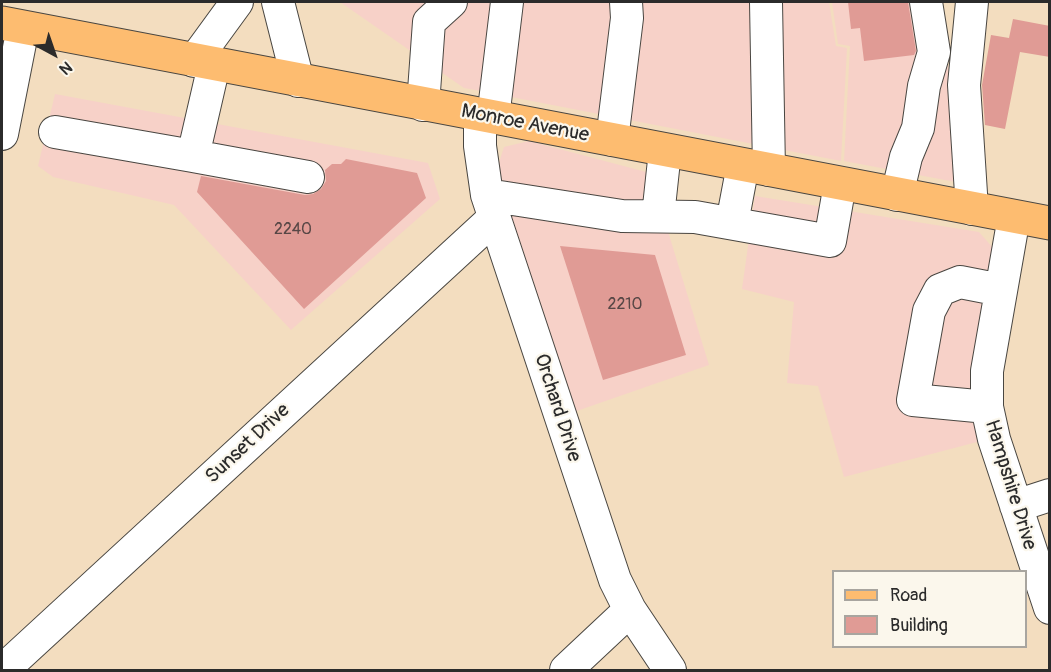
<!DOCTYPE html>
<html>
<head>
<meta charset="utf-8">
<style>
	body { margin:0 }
	#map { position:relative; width:1051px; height:672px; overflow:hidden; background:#f3ddbf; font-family:Pangolin,sans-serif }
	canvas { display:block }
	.frame { position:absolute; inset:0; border:3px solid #2b2b2b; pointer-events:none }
	.legend { position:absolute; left:832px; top:570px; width:195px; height:78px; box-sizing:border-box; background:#fbf7ec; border:2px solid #a8a59f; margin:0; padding:8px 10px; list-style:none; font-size:18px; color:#2b2b2b }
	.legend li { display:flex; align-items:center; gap:12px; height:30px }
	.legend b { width:30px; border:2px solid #a8a59f }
	.north { position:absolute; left:24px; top:24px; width:60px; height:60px; -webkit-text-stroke:4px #fbf7ec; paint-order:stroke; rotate:140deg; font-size:16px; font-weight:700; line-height:24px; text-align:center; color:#2b2b2b }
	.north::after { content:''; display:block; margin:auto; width:21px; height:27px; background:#2b2b2b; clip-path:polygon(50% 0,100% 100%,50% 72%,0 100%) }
</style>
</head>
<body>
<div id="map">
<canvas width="1051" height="672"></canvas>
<div class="frame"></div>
<ul class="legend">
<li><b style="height:8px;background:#fdbc70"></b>Road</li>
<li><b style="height:16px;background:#e09b95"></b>Building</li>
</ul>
<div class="north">N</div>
</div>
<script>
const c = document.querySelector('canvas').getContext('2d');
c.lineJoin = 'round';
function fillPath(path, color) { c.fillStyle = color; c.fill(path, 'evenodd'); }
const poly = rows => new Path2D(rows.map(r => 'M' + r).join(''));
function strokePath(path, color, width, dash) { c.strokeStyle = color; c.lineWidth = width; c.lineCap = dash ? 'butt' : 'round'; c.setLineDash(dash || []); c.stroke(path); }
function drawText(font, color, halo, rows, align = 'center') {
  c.font = font + ' Pangolin,sans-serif'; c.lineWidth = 4.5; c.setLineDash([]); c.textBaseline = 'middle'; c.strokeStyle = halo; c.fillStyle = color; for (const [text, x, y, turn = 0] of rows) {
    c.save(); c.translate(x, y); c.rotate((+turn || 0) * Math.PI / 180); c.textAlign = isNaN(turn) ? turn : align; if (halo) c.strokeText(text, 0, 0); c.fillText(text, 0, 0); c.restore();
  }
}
fillPath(poly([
	[340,2,496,2,504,95,464,88],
	[499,2,829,2,836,46,847,48,841,161,506,96],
	[832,2,941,2,961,183,844,161,850,46,838,44],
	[55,94,428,163,440,199,291,330,174,205,53,177,38,166],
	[529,141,650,173,709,365,568,414,495,175,504,147],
	[755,196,979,232,994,249,972,374,977,442,844,477,818,386,787,383,794,302,742,289]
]), '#f7d1c8');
fillPath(poly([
	[848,2,908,2,916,51,914,55,864,61,860,28,851,29],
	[1013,19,1050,26,1050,57,1020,52,1005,129,985,125,982,85,991,35,1009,38],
	[346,159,417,173,426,198,304,309,197,192,201,176,305,195,313,194,321,189,326,181,325,170,332,164,341,164],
	[560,246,655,255,686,355,603,380]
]), '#e09b95');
const minor = poly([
	[278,2,298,81],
	[766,2,769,170],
	[194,61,237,2],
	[423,105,429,22,451,2],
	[480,116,480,146,487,195,615,580,630,610,670,670],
	[493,118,507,2],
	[55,132,193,156,214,65],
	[2,134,23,28],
	[612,140,627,18,626,2],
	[193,156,308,177],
	[487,195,622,216,695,217,830,241,840,184],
	[897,195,906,157,918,128,924,86,934,52,926,2],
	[972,209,964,85,972,2],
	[658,216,665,151],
	[1014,217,987,371,987,407,994,439,1050,608],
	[732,223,743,165],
	[987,407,913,400,929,311,940,290,960,282,1001,290],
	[1016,506,1050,495],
	[3,670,494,218],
	[566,670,630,610]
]);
const major = poly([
	[2,23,1050,223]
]);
strokePath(minor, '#494641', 34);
strokePath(major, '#494641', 35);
strokePath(minor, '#fff', 32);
strokePath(major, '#fdbc70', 33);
drawText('16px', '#584746', null, [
	["2240",293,230],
	["2210",625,305]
]);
drawText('20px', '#2b2b2b', '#fbf7ec', [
	["Monroe Avenue",525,124,11],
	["Orchard Drive",557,408,72],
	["Sunset Drive",248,444,-43],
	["Hampshire Drive",1010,485,73]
]);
</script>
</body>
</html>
